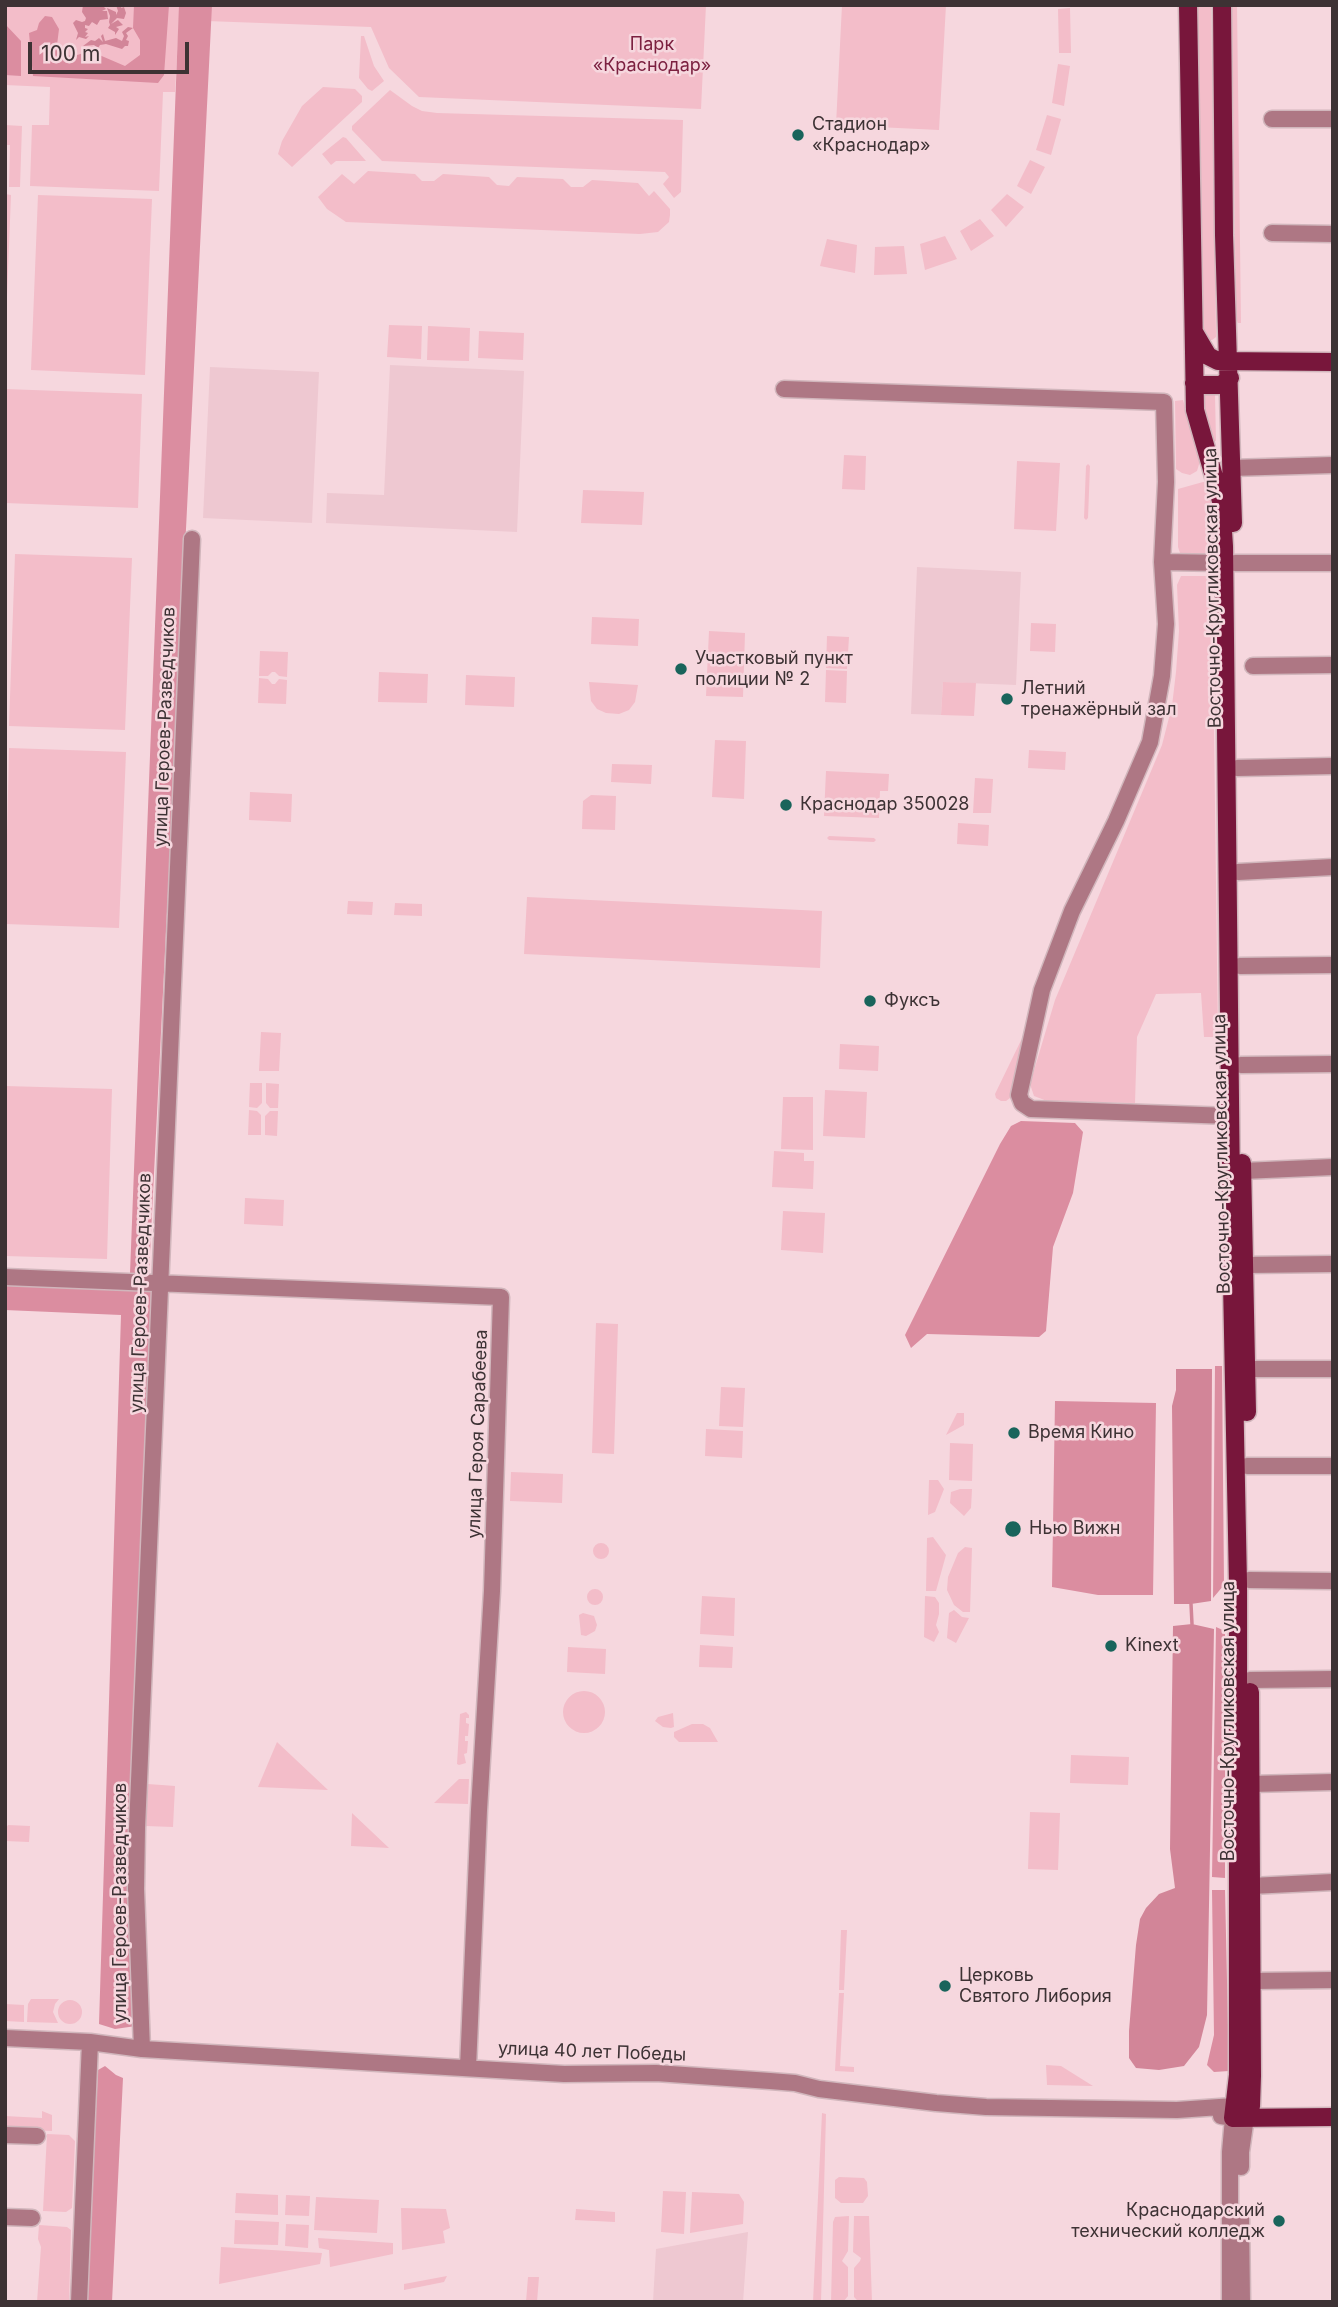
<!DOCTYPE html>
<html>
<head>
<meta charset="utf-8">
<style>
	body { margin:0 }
	#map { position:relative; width:1338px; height:2307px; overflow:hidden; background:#f6d7de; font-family:Inter,sans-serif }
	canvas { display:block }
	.frame { position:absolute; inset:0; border:7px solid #3d3234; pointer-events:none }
	.scale { position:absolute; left:28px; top:42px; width:161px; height:32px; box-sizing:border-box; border:4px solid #3d3234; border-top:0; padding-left:9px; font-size:21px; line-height:24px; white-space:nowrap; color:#3d3234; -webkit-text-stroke:5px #f6d7de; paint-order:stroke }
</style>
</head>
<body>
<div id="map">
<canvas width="1338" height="2307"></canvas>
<div class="frame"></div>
<div class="scale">100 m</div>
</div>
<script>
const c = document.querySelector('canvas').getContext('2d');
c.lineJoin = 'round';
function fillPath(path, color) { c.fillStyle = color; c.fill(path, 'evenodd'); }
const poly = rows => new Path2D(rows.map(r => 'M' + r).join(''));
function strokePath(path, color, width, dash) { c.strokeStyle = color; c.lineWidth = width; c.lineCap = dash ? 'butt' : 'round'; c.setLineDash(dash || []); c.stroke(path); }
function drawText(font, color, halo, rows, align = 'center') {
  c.font = font + ' Inter,sans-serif'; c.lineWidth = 5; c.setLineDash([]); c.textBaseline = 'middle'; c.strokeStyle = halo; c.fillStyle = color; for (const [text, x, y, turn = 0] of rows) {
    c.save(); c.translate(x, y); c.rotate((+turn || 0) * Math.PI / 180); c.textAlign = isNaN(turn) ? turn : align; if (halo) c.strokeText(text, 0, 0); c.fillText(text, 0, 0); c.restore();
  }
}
fillPath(poly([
	[390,365,524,371,517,532,326,523,327,493,384,495],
	[210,367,319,372,312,523,203,518],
	[917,567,1021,572,1016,685,943,682,941,715,911,714],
	[748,2232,743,2302,653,2302,656,2249]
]), '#eec8d1');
fillPath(poly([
	[5,5,706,5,701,109,419,97,389,68,371,27,179,20,175,92,163,92,159,191,30,186,32,125,49,125,50,87,5,85],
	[842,5,946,5,939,130,836,125],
	[1197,5,1211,5,1216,337,1212,340,1205,340,1202,337],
	[1232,5,1237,5,1241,323,1238,323,1236,319],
	[1070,8,1071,53,1059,53,1058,9],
	[361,36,364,36,374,66,384,81,372,91,368,89,359,78],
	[1058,64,1070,66,1064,106,1052,103],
	[323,87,355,89,362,96,362,102,292,167,278,154,282,141,302,106],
	[390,90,412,106,422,111,437,113,683,120,681,192,674,198,663,184,669,177,665,172,382,161,352,130,352,126],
	[1047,115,1061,119,1051,155,1036,150],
	[5,125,22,126,20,187,9,187,10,145,5,145],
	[343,137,346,138,366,161,336,161,331,165,322,154],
	[1030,160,1045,167,1031,194,1017,186],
	[368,171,415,174,422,181,434,181,443,174,489,177,497,185,509,186,517,177,563,179,571,187,583,187,592,180,638,183,649,196,654,191,670,209,670,215,669,222,658,232,640,234,346,222,327,209,318,197,342,174,354,184],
	[5,194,11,195,5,348],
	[1007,194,1024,207,1006,227,991,210],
	[38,195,152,199,145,375,31,370],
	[980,219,994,236,971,251,960,231],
	[945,236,957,259,925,270,920,244],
	[827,239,857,245,855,273,820,266],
	[904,246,907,274,874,275,875,247],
	[389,325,422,326,421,359,387,357],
	[428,326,470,328,469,361,427,360],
	[479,331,524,333,523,360,478,358],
	[5,389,142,394,138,508,5,503],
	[1210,390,1215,395,1216,441,1211,443,1205,425,1202,391],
	[1183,400,1200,461,1197,471,1190,475,1182,473,1176,469,1175,401],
	[844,455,866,456,865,490,842,489],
	[1017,461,1060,463,1056,531,1014,529],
	[1088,464,1090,466,1088,518,1086,520,1084,518,1086,466],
	[1203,482,1208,482,1214,502,1216,544,1213,552,1206,555,1188,555,1180,553,1178,547,1178,489],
	[583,490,644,492,642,525,581,523],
	[15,554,132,558,125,730,9,726],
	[1181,576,1212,576,1218,1037,1204,1037,1201,993,1156,994,1137,1037,1135,1103,1047,1101,1034,1096,1030,1084,1055,1000,1162,745,1172,706,1176,672,1179,631,1177,585],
	[592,617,639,619,638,646,591,644],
	[1031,623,1056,624,1055,652,1030,651],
	[709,631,745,633,743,697,706,696],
	[827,636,849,637,847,669,826,668],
	[260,651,288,652,287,677,279,676,275,672,272,672,268,676,259,676],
	[826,670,847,671,846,703,825,702],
	[379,672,428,674,427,703,378,702],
	[466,675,515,677,514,707,465,705],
	[259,678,268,679,272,684,275,684,279,679,287,680,286,704,258,703],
	[589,682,638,685,635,702,629,710,619,714,606,713,597,709,591,701],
	[943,682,976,683,974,716,941,715],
	[715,740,746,741,744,799,712,797],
	[9,748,126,752,119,928,5,924],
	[1029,750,1066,752,1065,770,1028,768],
	[612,764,652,765,651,784,611,782],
	[826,771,889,774,888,791,880,791,879,818,824,816],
	[975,778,993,779,991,813,973,813],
	[250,792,292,794,291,822,249,820],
	[591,795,616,796,615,830,582,829,583,801],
	[958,823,989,825,988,846,957,844],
	[829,836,874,838,876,840,874,842,829,840,827,838],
	[527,897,822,911,820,968,524,954],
	[348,901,373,902,372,915,347,914],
	[395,903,422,904,422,916,394,915],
	[1027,1028,1029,1031,1010,1098,1006,1101,1001,1101,996,1098,995,1094],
	[261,1032,281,1033,279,1071,259,1071],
	[840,1044,879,1046,878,1071,839,1069],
	[250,1083,262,1083,262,1103,257,1108,249,1107],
	[266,1083,279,1084,278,1108,270,1108,266,1103],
	[5,1086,112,1089,107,1259,5,1256],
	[825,1090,867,1092,865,1138,823,1136],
	[783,1097,813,1097,813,1150,781,1149],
	[249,1110,257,1111,261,1115,261,1135,248,1135],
	[270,1111,278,1111,277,1136,265,1135,265,1116],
	[774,1151,804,1153,804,1161,814,1161,813,1189,772,1187],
	[245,1198,284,1200,283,1226,244,1224],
	[783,1211,825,1213,823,1253,781,1250],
	[596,1323,618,1324,614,1454,592,1453],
	[721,1387,745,1388,743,1427,719,1426],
	[957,1413,964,1413,964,1425,946,1435],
	[706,1429,743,1431,742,1458,705,1456],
	[950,1443,973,1444,972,1481,949,1480],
	[511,1472,563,1474,562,1503,510,1501],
	[929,1480,938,1480,944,1489,935,1512,928,1515],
	[960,1489,972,1489,971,1508,964,1516,950,1503,951,1492],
	[933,1537,946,1555,936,1591,926,1591,927,1538],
	'593 1551a8 8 0 1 1 16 0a8 8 0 1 1-16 0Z',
	[965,1547,972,1548,970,1612,963,1612,954,1605,947,1590,948,1577,958,1553],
	'587 1597a8 8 0 1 1 16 0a8 8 0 1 1-16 0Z',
	[702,1596,735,1598,734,1636,700,1634],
	[925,1596,935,1597,939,1603,939,1614,936,1625,939,1632,934,1642,924,1637],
	[954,1610,962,1617,969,1618,956,1643,947,1638,949,1613],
	[583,1613,594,1616,597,1625,595,1631,586,1636,581,1635,579,1615],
	[700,1645,733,1647,732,1668,699,1667],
	[568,1647,606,1649,605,1674,567,1672],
	'563 1712a21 21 0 1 1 42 0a21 21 0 1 1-42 0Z',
	[466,1712,469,1715,469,1718,466,1718,466,1723,469,1724,468,1736,465,1736,465,1741,468,1741,467,1753,464,1754,466,1763,459,1765,457,1764,460,1714],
	[673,1713,674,1727,671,1728,663,1727,655,1721,658,1717],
	[692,1724,703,1724,710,1728,718,1742,679,1742,674,1737,674,1732],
	[277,1742,328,1790,258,1787],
	[1071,1755,1129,1757,1128,1785,1070,1783],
	[459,1779,469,1779,468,1804,434,1803],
	[148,1784,175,1786,173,1827,146,1826],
	[1030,1812,1060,1813,1058,1870,1028,1869],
	[352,1813,389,1848,351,1846],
	[8,1825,30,1826,29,1842,5,1841,5,1830],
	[841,1930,847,1930,844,1990,839,1990],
	[839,1993,844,1993,840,2066,854,2067,854,2072,835,2071],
	[31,1999,59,1999,55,2004,53,2012,58,2023,27,2022,28,2004],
	'58 2012a12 12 0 1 1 24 0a12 12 0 1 1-24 0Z',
	[5,2004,24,2005,24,2022,5,2021],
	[1046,2065,1061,2066,1093,2086,1047,2085],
	[42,2111,52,2115,52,2131,5,2129,5,2116,42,2118],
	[822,2113,826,2114,821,2302,813,2302],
	[47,2134,69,2135,75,2141,72,2208,66,2212,43,2211],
	[839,2177,864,2178,867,2182,868,2196,863,2203,841,2203,835,2198,835,2180],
	[663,2191,686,2192,684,2234,661,2232],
	[692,2192,739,2194,744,2202,743,2224,690,2233],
	[236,2193,278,2195,278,2215,235,2213],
	[286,2195,310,2196,309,2216,285,2215],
	[316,2197,379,2200,377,2233,314,2230],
	[401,2208,446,2209,450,2228,443,2231,445,2243,402,2250],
	[576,2209,615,2212,615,2222,575,2220],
	[849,2216,848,2251,842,2261,848,2267,848,2296,843,2302,831,2302,833,2222,835,2217],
	[854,2216,869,2216,872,2302,859,2302,854,2297,854,2268,860,2261,861,2258,853,2252],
	[235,2220,279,2222,278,2245,234,2244],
	[286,2224,309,2225,308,2248,285,2246],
	[39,2225,67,2227,71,2230,69,2302,37,2302,41,2247,38,2239],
	[318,2238,393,2243,393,2254,330,2267,329,2250,319,2248],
	[221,2247,322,2253,320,2264,219,2284],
	[447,2276,444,2282,404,2290,404,2284],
	[528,2277,539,2277,537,2302,526,2302]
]), '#f3bdc9');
fillPath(poly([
	[134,5,169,5,164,75,158,83,33,76,29,33,37,30,39,23,45,16,52,17,59,29,57,45,59,55,74,56,90,51,125,66,140,55,140,40,133,28],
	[179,5,212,5,149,1274,130,1273],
	[5,24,21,41,21,76,5,75],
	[1021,1121,1075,1123,1083,1132,1073,1193,1053,1247,1046,1331,1039,1337,927,1334,911,1348,905,1335,1000,1144,1011,1126],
	[5,1284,156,1290,155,1313,168,1313,132,1853,136,2026,115,2029,99,2024,121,1315,5,1310],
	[1215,1366,1222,1366,1224,1585,1213,1598],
	[1055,1401,1156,1403,1153,1595,1098,1595,1052,1587],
	[1216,1627,1225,1631,1225,1878,1212,1877],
	[1212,1890,1225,1890,1229,2071,1214,2072,1207,2065,1214,2035],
	[105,2066,116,2075,123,2078,112,2302,86,2302,98,2070]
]), '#db8da0');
fillPath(poly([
	[83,5,94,7,106,5,104,7,106,9,102,11,107,11,108,19,100,20,97,25,92,22,89,26,85,25,85,28,88,29,85,32,88,33,85,37,89,36,86,39,79,37,76,40,78,33,73,23,76,20,82,22,85,21,86,18,82,12],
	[116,5,122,5,121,8,124,7,126,13,124,19,117,18,111,24,118,20,123,25,116,27,119,29,115,35,115,32,108,28,110,25,109,22,110,16,107,8,116,12,116,15,118,11],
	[128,27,133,28,126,33,128,36,126,40,129,41,128,46,125,46,122,49,106,44,100,45,98,48,94,45,83,46,91,40,95,41,99,38,103,42,101,36,103,34,105,41,116,38,122,41,124,36,122,32],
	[1176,1369,1212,1369,1211,1601,1191,1604,1174,1604,1172,1406,1176,1390],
	[1192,1624,1214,1629,1207,2015,1199,2047,1184,2066,1159,2070,1136,2068,1129,2058,1129,2031,1136,1945,1140,1919,1146,1908,1159,1894,1175,1888,1170,1849,1173,1626]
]), '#d28598');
strokePath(poly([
	[1191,1604,1192,1624]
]), '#d28598', 3.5);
const minor = poly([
	[1272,119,1333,119],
	[1272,233,1333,234],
	[784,389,1164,402,1166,482,1162,562,1166,624,1162,676,1150,742,1116,821,1072,911,1042,990,1019,1095,1022,1103,1031,1109,1230,1116],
	[1231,468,1333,465],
	[1162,562,1224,563],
	[1235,563,1333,563],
	[1253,666,1333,665],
	[1237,768,1333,766],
	[1238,872,1333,867],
	[1240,966,1333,965],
	[1241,1065,1333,1064],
	[1243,1171,1333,1167],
	[1245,1265,1333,1264],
	[5,1277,501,1297,492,1591,479,1810,468,2068],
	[1246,1369,1333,1369],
	[1247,1466,1333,1466],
	[1249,1580,1333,1581],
	[1250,1680,1333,1679],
	[1251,1784,1333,1782],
	[1251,1886,1333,1882],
	[1252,1981,1333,1980],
	[5,2038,90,2042,142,2049,564,2074,656,2073,770,2081,795,2083,819,2089,936,2103,986,2107,1177,2110,1234,2106],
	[142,2049,136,1889,137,1828,192,539],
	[1221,2116,1233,2118,1230,2152,1230,2302],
	[5,2135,37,2136],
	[1241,2167,1241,2152,1246,2117],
	[5,2217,32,2218],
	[1241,2217,1242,2302],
	[79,2302,90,2042]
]);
const major = poly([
	[1188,5,1195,410,1221,501,1224,546,1232,1283,1238,1584,1238,2075,1233,2118,1333,2117],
	[1222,5,1224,235,1233,523],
	[1194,332,1208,356,1218,361,1333,362],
	[1194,383,1199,385,1221,385,1230,378],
	[1242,1163,1247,1412],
	[1246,2117,1251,2106,1252,2076,1250,1692]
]);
strokePath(minor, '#d1b6bc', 19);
strokePath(major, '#d1b6bc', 21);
strokePath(minor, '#ae7784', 16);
strokePath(major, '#78163b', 18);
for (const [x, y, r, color] of [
	[798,135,7,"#19645b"],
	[681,669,7,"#19645b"],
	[1007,699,7,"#19645b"],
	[786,805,7,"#19645b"],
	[870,1001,7,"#19645b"],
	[1014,1433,7,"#19645b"],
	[1013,1529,9,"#19645b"],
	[1111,1646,7,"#19645b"],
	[945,1986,7,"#19645b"],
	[1279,2221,7,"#19645b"]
]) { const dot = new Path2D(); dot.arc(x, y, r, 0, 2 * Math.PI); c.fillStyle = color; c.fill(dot); strokePath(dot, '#f6d7de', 2.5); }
drawText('18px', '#7c2040', '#f6d7de', [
	["Парк",652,45],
	["«Краснодар»",652,66]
]);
drawText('18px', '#3d3234', '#f6d7de', [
	["Стадион",812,125],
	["«Краснодар»",812,146],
	["Участковый пункт",695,659],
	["полиции № 2",695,680],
	["Летний",1021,689],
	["тренажёрный зал",1021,710],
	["Краснодар 350028",800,805],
	["Фуксъ",884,1001],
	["Время Кино",1028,1433],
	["Нью Вижн",1029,1529],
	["Kinext",1125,1646],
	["Церковь",959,1976],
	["Святого Либория",959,1997],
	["Краснодарский",1265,2211,"right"],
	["технический колледж",1265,2232,"right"]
], 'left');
drawText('18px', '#3d3234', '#f6d7de', [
	["Восточно-Кругликовская улица",1213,588,-91],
	["улица Героев-Разведчиков",165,727,-88],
	["Восточно-Кругликовская улица",1222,1154,-91],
	["улица Героев-Разведчиков",141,1293,-88],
	["улица Героя Сарабеева",478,1434,-88],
	["Восточно-Кругликовская улица",1229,1721,-90],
	["улица Героев-Разведчиков",121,1903,-90],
	["улица 40 лет Победы",592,2052,2]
]);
</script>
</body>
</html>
